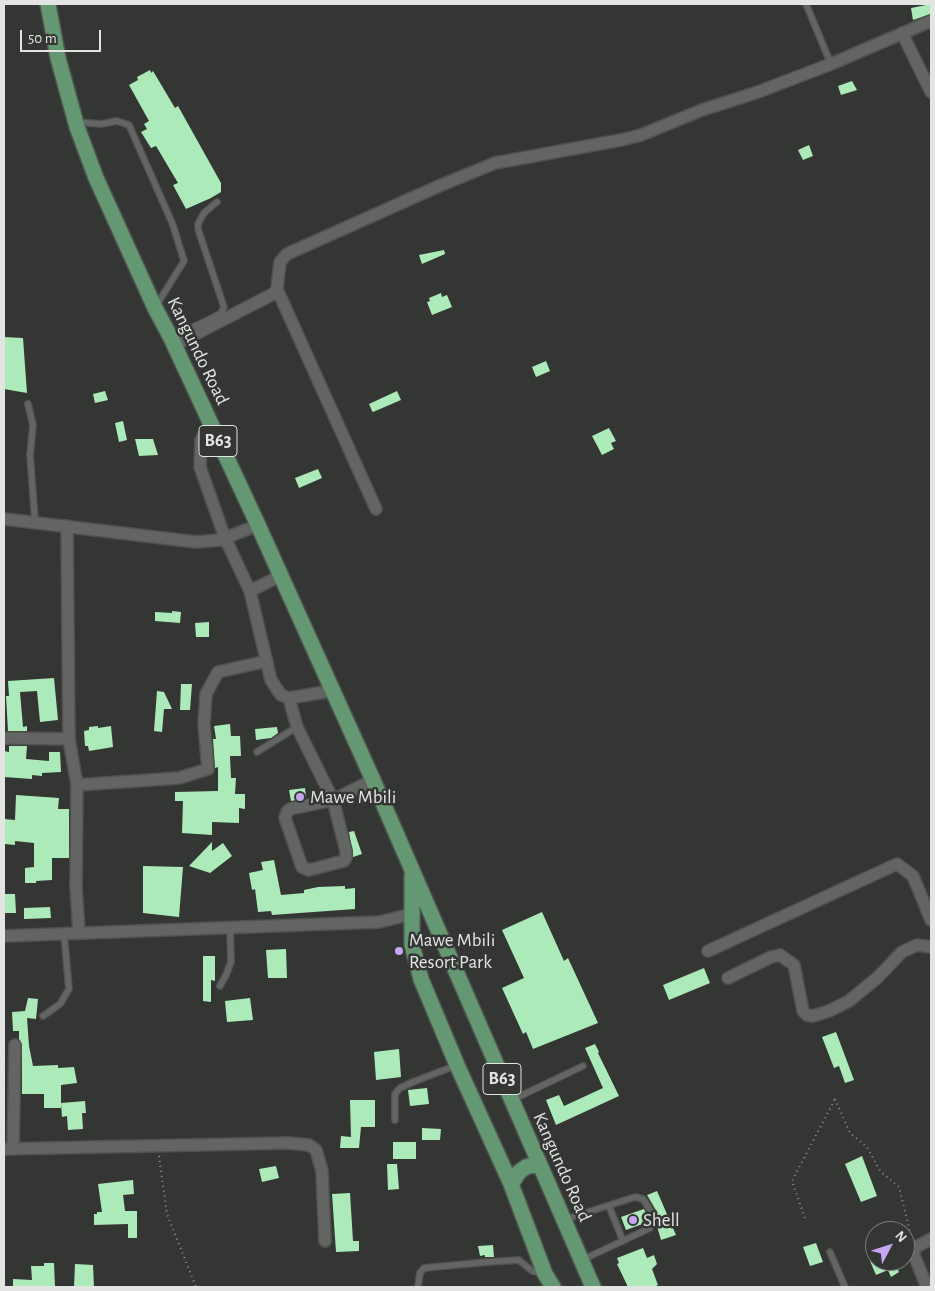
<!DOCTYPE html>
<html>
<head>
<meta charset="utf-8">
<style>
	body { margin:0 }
	#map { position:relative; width:935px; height:1291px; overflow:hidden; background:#343634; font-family:"Alegreya Sans",sans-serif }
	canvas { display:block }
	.frame { position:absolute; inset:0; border:5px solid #e3e5e3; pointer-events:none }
	.north { position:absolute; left:865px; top:1221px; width:50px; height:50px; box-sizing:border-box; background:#343634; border:1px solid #7a7c7a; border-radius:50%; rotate:50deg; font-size:14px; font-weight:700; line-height:20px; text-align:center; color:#e3e5e3 }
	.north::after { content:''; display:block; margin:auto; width:18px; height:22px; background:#c5a6f0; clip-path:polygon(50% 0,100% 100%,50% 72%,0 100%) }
	.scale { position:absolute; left:20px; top:30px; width:81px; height:22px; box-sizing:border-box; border:2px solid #e3e5e3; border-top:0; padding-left:6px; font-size:15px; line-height:18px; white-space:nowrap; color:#e3e5e3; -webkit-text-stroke:4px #343634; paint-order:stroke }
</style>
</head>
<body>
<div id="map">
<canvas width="935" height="1291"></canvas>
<div class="frame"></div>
<div class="north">N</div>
<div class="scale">50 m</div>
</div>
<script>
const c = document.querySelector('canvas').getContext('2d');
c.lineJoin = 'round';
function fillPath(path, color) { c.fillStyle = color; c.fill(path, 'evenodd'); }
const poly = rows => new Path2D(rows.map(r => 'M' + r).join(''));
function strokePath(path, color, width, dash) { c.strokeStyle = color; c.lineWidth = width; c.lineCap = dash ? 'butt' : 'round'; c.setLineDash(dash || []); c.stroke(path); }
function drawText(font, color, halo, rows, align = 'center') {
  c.font = font + ' "Alegreya Sans",sans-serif'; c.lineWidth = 5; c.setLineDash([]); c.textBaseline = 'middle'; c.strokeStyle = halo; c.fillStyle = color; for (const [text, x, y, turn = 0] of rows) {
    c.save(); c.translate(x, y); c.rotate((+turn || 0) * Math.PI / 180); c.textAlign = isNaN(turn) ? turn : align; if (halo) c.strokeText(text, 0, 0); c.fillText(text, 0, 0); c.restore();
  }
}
fillPath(poly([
	[931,4,931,14,913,20,911,8],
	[150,70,151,73,153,71,175,108,178,106,221,183,221,192,211,198,186,209,173,185,178,183,156,146,151,148,141,132,147,129,144,124,149,121,129,85,138,80,137,77],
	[852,81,857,90,841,95,838,86],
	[809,145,813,156,803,160,798,150],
	[444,250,445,254,422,264,419,255],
	[441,293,442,297,447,295,452,307,432,315,427,302,430,301,429,298],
	[4,337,23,338,27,393,4,389],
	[546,361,550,371,536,377,532,367],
	[105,391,108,400,95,403,93,394],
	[397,391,401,400,373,412,372,411,369,404],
	[123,421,127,440,119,442,115,423],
	[609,428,616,441,611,443,614,449,602,455,592,436],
	[135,439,153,439,158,455,139,456],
	[318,469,322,478,299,488,295,478],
	[172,611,181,612,180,623,155,621,155,612,172,613],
	[209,622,209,637,196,637,195,623],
	[54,678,58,720,40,722,37,691,20,692,23,727,27,726,27,731,8,731,6,696,9,696,8,681],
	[181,684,192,684,190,710,180,710],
	[157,691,164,692,172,709,164,709,162,732,154,731],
	[230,724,231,736,240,736,241,756,230,756,231,778,236,778,235,794,245,794,245,809,239,808,239,823,212,822,212,835,182,833,183,801,175,801,175,792,218,791,218,767,215,768,213,739,216,739,214,726],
	[98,726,98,728,111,726,113,747,89,751,88,746,85,746,84,731,89,730,89,727],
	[277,727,278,733,271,738,256,740,255,729],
	[9,746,27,746,26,759,49,761,49,752,60,752,61,772,42,773,42,776,32,775,32,779,4,777,4,751,9,752],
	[305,788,306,798,291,801,289,790],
	[16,795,59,798,58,809,69,809,69,858,52,858,52,880,36,881,36,883,25,883,25,868,34,867,34,843,15,841,15,845,5,844,4,819,15,820],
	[354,831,362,854,353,857,349,832],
	[212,842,212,851,223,843,232,856,210,873,189,866],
	[274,860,281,895,304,893,304,890,318,887,345,886,345,889,355,888,355,909,272,915,271,911,258,912,255,889,252,890,249,873,263,870,261,862],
	[143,866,183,867,179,917,143,913],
	[4,894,15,894,16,913,4,913],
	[50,907,51,918,24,919,24,908],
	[542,912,564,961,568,958,598,1023,533,1049,526,1032,523,1034,502,988,524,978,502,930],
	[286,949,287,978,268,978,266,950],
	[203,956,215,956,215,981,211,980,211,1002,203,1001],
	[704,968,710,983,669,1000,663,985],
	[28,998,38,999,36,1019,27,1018,29,1046,33,1066,58,1065,58,1068,74,1067,77,1083,61,1085,61,1108,44,1108,44,1094,22,1094,22,1045,19,1039,19,1031,13,1031,12,1012,25,1011],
	[250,998,253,1020,227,1022,225,1001],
	[836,1032,854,1080,845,1083,839,1066,834,1068,822,1037],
	[595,1044,599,1052,598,1053,619,1096,556,1125,546,1100,559,1095,564,1106,603,1088,585,1048],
	[399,1049,401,1077,376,1080,374,1052],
	[427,1088,429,1104,410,1106,408,1090],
	[350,1100,375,1100,375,1127,361,1127,359,1148,340,1148,341,1136,351,1137],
	[85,1101,86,1113,82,1113,83,1129,68,1130,67,1116,62,1117,61,1103],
	[422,1128,441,1129,440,1140,422,1140],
	[393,1142,416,1142,416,1159,393,1159],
	[862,1156,877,1196,861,1202,845,1164],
	[387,1164,397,1164,399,1189,388,1190],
	[276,1166,279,1178,262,1182,259,1169],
	[133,1180,134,1194,123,1195,125,1211,137,1211,137,1238,128,1238,128,1224,94,1225,94,1214,97,1214,97,1212,102,1212,98,1184],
	[657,1191,676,1235,661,1240,657,1226,657,1212,647,1195],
	[350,1193,353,1241,359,1241,359,1251,336,1252,332,1194],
	[644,1209,647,1215,648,1222,626,1230,621,1217],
	[816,1243,823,1262,810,1266,803,1247],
	[493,1245,494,1257,485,1257,485,1255,480,1256,478,1246],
	[643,1248,647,1258,654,1255,657,1264,652,1269,658,1285,653,1287,628,1287,617,1264,619,1263,617,1258],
	[870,1261,908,1261,896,1266,899,1272,891,1277,888,1270,876,1275],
	[44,1263,54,1263,55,1287,13,1287,13,1279,32,1280,31,1266,44,1266],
	[75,1264,93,1265,94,1287,74,1287]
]), '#aceaba');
const service = poly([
	[806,4,831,64],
	[77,122,101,124,117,121,129,125,173,225,184,261,156,306],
	[172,337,212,318,221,313,224,307,198,229,198,224,204,213,217,202],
	[28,404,33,425,30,455,35,521],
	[257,752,297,727],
	[220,986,226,975,231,962,230,928],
	[43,1016,60,1004,69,989,64,934],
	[514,1099,583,1066],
	[395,1120,395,1094,400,1088,413,1082,457,1065],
	[609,1206,623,1241],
	[566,1219,635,1197,643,1199,652,1213,653,1223,650,1228,582,1260],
	[830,1252,845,1287],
	[418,1287,420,1273,424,1268,487,1262,519,1260,532,1271,543,1274]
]);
const minor = poly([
	[902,33,931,92],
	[277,289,376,509],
	[174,345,273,294,277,289,280,262,287,254,439,186,495,163,621,140,641,135,702,110,758,92,831,64,931,21],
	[211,424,201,440,200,467,225,538,250,591,271,680,281,695,289,698,331,691],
	[4,519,196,542,220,540,258,525],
	[250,591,280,576],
	[289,698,297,727,333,800,346,851,346,857,344,861,309,870,302,867,285,818,287,812,290,809,333,800,373,780],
	[4,738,69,739,67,526],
	[69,739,77,785,76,886,79,933],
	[77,785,179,778,208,769,204,724,206,694,218,672,267,661],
	[4,936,379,922,412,914],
	[708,951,897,864,913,876,931,920],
	[728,978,771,957,780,955,794,965,803,1011,807,1015,813,1016,829,1011,849,1001,877,978,902,952,917,945,931,947],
	[4,1149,288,1143,309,1145,316,1150,322,1171,325,1241],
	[13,1149,15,1045],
	[927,1287,914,1255,914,1248,931,1239]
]);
const trunk = poly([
	[48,4,58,58,77,127,96,178,155,308,171,338,258,525,373,780,593,1287],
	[412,876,412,945,421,979,457,1065,511,1184,545,1274,553,1287],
	[511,1184,519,1172,526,1167,533,1165,540,1167]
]);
strokePath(service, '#505250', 8);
strokePath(minor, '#505250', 14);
strokePath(trunk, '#505250', 18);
strokePath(poly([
	[835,1099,850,1133,867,1147,880,1171,899,1187,911,1236],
	[159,1156,167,1214,196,1287],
	[805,1218,792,1181,835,1099]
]), '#939593', 2, [1, 4]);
strokePath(service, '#636563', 5.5);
strokePath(minor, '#636563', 11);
strokePath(trunk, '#649872', 15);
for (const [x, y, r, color] of [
	[300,797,5,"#c5a6f0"],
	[399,951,5,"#c5a6f0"],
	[633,1220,5,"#c5a6f0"]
]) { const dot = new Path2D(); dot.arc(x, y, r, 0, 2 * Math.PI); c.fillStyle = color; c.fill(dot); strokePath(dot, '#343634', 2); }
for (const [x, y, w] of [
	[218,441,38],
	[502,1079,38]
]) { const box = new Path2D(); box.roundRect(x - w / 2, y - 15.5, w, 31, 4); c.fillStyle = '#343634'; c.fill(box); strokePath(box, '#e3e5e3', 1); }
drawText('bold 18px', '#e3e5e3', null, [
	["B63",218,441],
	["B63",502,1079]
]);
drawText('19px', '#e3e5e3', '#343634', [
	["Kangundo Road",198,351,64],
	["Kangundo Road",562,1167,66]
]);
drawText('19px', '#e3e5e3', '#343634', [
	["Mawe Mbili",310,797],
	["Mawe Mbili",409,940],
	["Resort Park",409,962],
	["Shell",643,1220]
], 'left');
</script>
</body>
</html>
